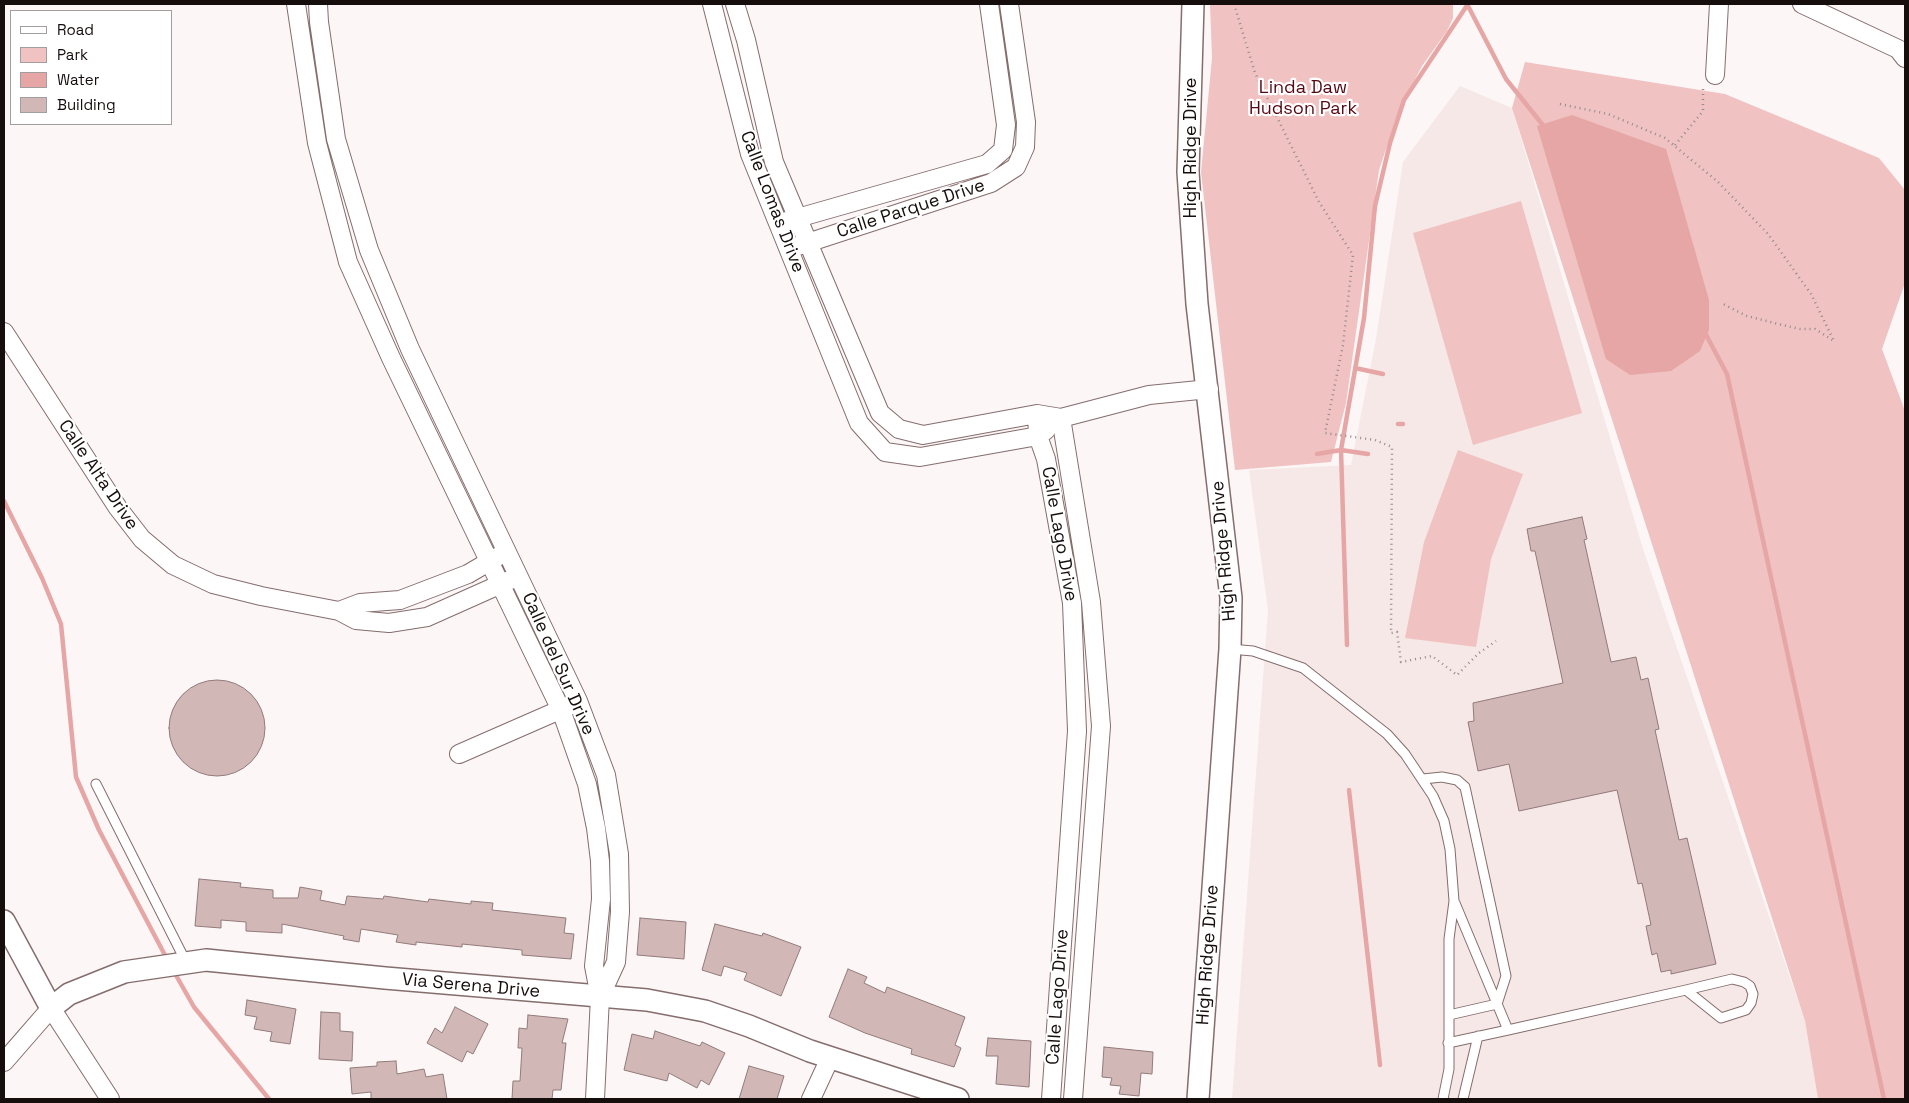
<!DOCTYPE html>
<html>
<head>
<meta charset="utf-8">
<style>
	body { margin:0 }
	#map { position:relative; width:1909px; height:1103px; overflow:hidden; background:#fcf6f6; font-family:"Space Grotesk",sans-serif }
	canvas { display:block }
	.frame { position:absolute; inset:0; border:5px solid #160d0d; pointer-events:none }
	.legend { position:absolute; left:10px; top:10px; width:162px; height:115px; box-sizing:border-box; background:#fff; border:1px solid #a29e9e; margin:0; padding:6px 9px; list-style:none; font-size:15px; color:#160d0d }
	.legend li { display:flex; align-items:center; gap:10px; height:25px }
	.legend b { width:25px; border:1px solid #a29e9e }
</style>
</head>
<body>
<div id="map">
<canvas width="1909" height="1103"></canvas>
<div class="frame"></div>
<ul class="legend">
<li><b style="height:6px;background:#fff"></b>Road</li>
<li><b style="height:14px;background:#f0c2c2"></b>Park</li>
<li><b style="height:14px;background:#e6a6a6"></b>Water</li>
<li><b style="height:14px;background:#d2b7b7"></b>Building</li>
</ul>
</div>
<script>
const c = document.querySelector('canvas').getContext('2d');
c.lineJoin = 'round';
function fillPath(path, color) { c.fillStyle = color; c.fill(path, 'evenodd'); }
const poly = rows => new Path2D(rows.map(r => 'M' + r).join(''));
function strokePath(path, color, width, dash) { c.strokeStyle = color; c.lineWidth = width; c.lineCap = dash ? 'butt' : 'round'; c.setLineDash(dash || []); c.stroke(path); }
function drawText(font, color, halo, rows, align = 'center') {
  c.font = font + ' "Space Grotesk",sans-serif'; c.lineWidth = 4.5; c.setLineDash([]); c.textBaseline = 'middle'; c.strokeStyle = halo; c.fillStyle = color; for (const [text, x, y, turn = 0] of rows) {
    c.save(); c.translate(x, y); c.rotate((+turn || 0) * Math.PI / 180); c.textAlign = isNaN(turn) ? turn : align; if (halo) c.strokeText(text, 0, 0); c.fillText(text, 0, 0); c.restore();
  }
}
fillPath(poly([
	[1460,86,1512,108,1643,549,1805,1021,1818,1099,1232,1099,1268,610,1249,470,1351,465,1376,339,1403,162]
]), '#f6e8e7');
fillPath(poly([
	[1210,4,1453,4,1453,18,1447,31,1422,66,1399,110,1379,170,1346,403,1331,462,1235,470,1201,172,1212,58],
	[1525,62,1725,94,1879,158,1905,190,1905,283,1882,349,1905,411,1905,1099,1818,1099,1805,1021,1512,108],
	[1521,201,1582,413,1473,445,1413,233],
	[1458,450,1523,474,1491,559,1476,647,1405,638,1424,542]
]), '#f0c2c2');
fillPath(poly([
	[1572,115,1666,149,1709,300,1709,330,1700,351,1671,371,1630,375,1606,359,1537,126]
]), '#e6a6a6');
strokePath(poly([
	[1467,4,1506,79,1546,129],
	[1704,331,1727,374,1884,1099],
	[1355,368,1383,374],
	[1398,424,1403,424],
	[1317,454,1341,450,1368,454],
	[4,501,42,578,61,624,76,777,99,830,167,959],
	[1347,645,1341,450,1364,318,1375,206,1390,143,1404,100,1468,4],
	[1349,790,1380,1065],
	[173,970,194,1007,269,1099]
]), '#e6a6a6', 4.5);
const building = poly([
	[1582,517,1587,539,1584,540,1611,662,1636,657,1641,680,1648,678,1659,729,1655,730,1679,840,1687,838,1716,964,1671,974,1671,970,1661,972,1657,953,1652,955,1646,926,1651,925,1642,883,1638,884,1617,790,1519,811,1509,764,1478,771,1468,722,1474,721,1473,703,1563,683,1535,551,1531,551,1527,529,1582,517],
	'169 728a48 48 0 1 1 96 0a48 48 0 1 1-96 0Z',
	[199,879,241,883,240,887,273,890,273,898,298,898,300,887,322,891,320,900,345,905,347,896,383,899,384,896,428,902,429,899,471,904,471,901,493,903,492,910,566,918,564,933,574,934,571,959,522,955,522,950,462,944,462,947,416,942,416,945,396,942,398,935,361,929,359,942,343,939,344,936,282,924,282,933,246,931,246,922,221,920,221,928,195,926,199,879],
	[640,918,686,922,684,959,637,955,640,918],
	[715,924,762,936,763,933,801,947,781,996,744,980,747,973,724,966,721,976,702,970,715,924],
	[848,969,867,977,864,983,885,993,887,987,965,1017,955,1045,961,1048,954,1067,911,1054,912,1049,865,1033,829,1017,848,969],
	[247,1000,296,1009,290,1044,270,1041,272,1032,254,1029,257,1017,245,1015,247,1000],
	[455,1007,488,1024,473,1054,467,1051,462,1062,427,1043,435,1028,442,1033,455,1007],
	[321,1012,340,1013,340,1031,353,1032,352,1061,319,1059,321,1012],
	[528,1015,568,1019,562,1043,566,1043,561,1090,553,1090,552,1099,512,1099,513,1081,520,1081,522,1048,518,1048,519,1028,527,1029,528,1015],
	[655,1031,700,1046,702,1042,725,1053,709,1085,701,1080,697,1088,669,1073,667,1081,624,1070,632,1034,653,1039,655,1031],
	[988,1038,1031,1041,1029,1087,996,1084,998,1056,986,1056,988,1038],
	[1104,1047,1153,1052,1152,1074,1141,1073,1139,1096,1119,1094,1121,1086,1110,1085,1112,1078,1102,1077,1104,1047],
	[396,1061,397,1074,424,1069,426,1077,443,1074,447,1099,371,1099,371,1092,352,1094,350,1068,377,1066,377,1062,396,1061],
	[749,1066,784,1076,777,1099,739,1099,749,1066]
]);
fillPath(building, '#d2b7b7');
strokePath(building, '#927a7a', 1);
const service = poly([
	[1230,649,1253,651,1303,668,1387,734,1405,754,1433,796,1444,821,1450,849,1454,901,1449,939,1449,1069,1443,1099],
	[1423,779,1442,777,1457,780,1465,787,1506,976,1497,1004],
	[96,784,186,962],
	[1455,903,1508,1030],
	[1449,1015,1497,1004],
	[1448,1043,1508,1030,1686,990,1732,979,1744,982,1750,986,1753,994,1751,1003,1746,1010,1721,1018,1686,990],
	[1463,1099,1478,1036]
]);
const minor = poly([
	[296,4,317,143,348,262,391,358,561,710,587,784,596,828,600,861,601,899,594,966,600,997,595,1099],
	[318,4,319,22,336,139,369,250,410,349,578,701,606,775,619,854,620,912,616,962,600,997],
	[712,4,750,154,859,423,885,452,920,457,1038,436,1046,430],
	[735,4,746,40,774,162,880,413,899,429,923,435,1037,414,1061,418,1149,395,1209,389],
	[1802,4,1898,49,1905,58],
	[1715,75,1719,4],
	[787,221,987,164,1003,150,1006,125,989,4],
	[798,246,991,183,1016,167,1025,147,1026,122,1009,4],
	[4,332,118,508,142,539,173,565,213,584,261,596,339,611,356,620,389,623,427,617,510,580],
	[1037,414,1038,436,1046,459,1072,603,1077,731,1051,1099],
	[1061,418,1091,602,1101,726,1073,1099],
	[339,611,360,603,400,600,468,574,497,557],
	[459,754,571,705],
	[4,1062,51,1008,110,1099],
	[811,1099,830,1058]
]);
const tertiary = poly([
	[1193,4,1188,172,1197,304,1231,598,1230,649,1198,1099],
	[4,921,51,1008,69,994,124,972,206,960,385,978,647,1000,705,1011,749,1026,810,1051,958,1099]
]);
strokePath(service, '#856d6d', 11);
strokePath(minor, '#856d6d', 20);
strokePath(tertiary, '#856d6d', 24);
strokePath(poly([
	[1234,4,1255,73,1319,202,1353,255,1343,345,1325,433,1375,440,1392,447,1391,633,1397,632,1401,662,1432,656,1457,675,1479,653,1496,641],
	[1560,104,1608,114,1665,138,1718,182,1768,234,1811,294,1834,341,1815,329,1800,329,1778,324,1747,316,1723,304],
	[1675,145,1703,111,1703,85]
]), '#938b8b', 2.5, [1, 4]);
strokePath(service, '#fff', 9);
strokePath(minor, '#fff', 18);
strokePath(tertiary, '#fff', 21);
drawText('18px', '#550915', '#fff', [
	["Linda Daw",1303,88],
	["Hudson Park",1303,109]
]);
drawText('18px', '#160d0d', '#fff', [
	["High Ridge Drive",1191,148,-90],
	["Calle Lomas Drive",772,202,69],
	["Calle Parque Drive",911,209,-18],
	["Calle Alta Drive",98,475,56],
	["Calle Lago Drive",1059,534,80],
	["High Ridge Drive",1224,551,-95],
	["Calle del Sur Drive",558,664,66],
	["High Ridge Drive",1208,955,-86],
	["Via Serena Drive",471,986,5],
	["Calle Lago Drive",1058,997,-86]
]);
</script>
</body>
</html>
